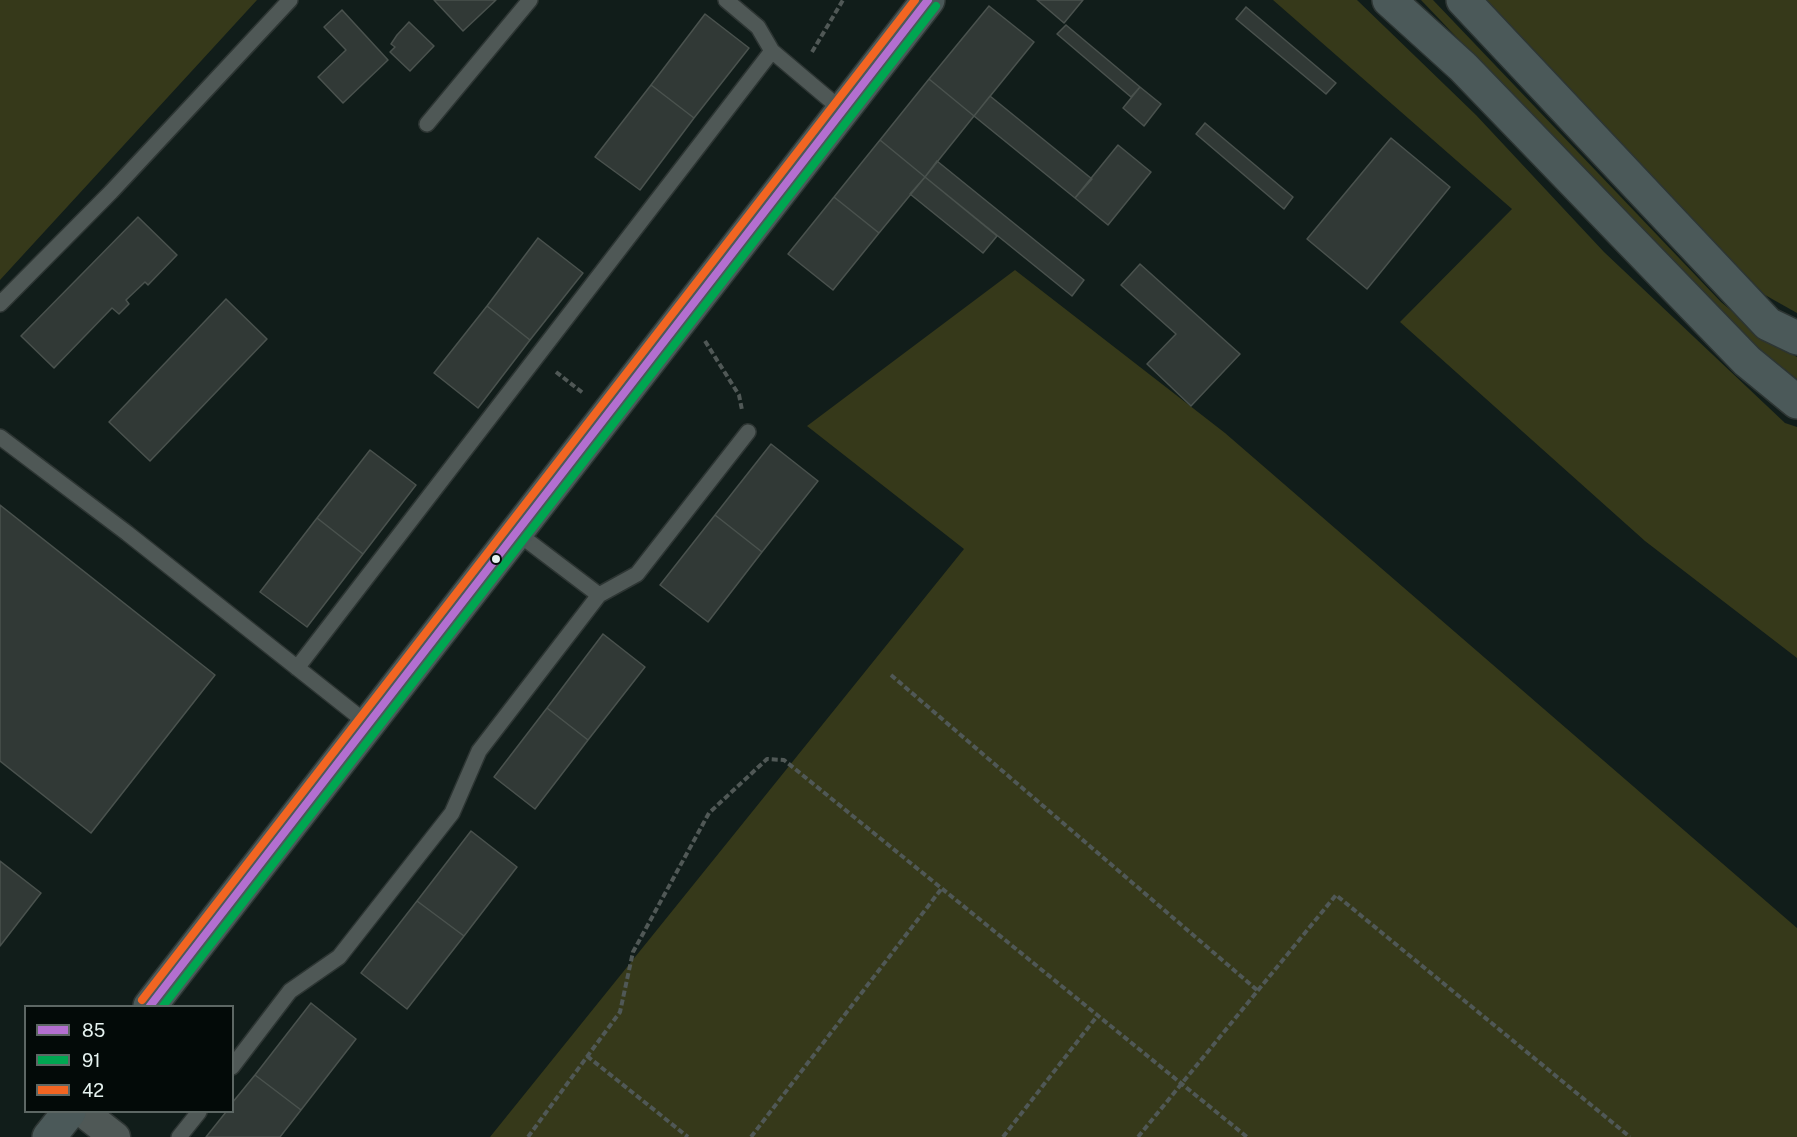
<!DOCTYPE html>
<html>
<head>
<meta charset="utf-8">
<style>
	body { margin:0 }
	#map { position:relative; width:1797px; height:1137px; overflow:hidden; background:#111d1a; font-family:"Public Sans",sans-serif }
	canvas { display:block }
	.legend { position:absolute; left:24px; top:1005px; width:210px; height:108px; box-sizing:border-box; background:#030a08; border:2px solid #5d6764; margin:0; padding:8px 10px; list-style:none; font-size:18px; color:#e5f2ef }
	.legend li { display:flex; align-items:center; gap:12px; height:30px }
	.legend b { width:30px; border:2px solid #5d6764 }
</style>
</head>
<body>
<div id="map">
<canvas width="1797" height="1137"></canvas>
<ul class="legend">
<li><b style="height:8px;background:#b36fd0"></b>85</li>
<li><b style="height:8px;background:#00a651"></b>91</li>
<li><b style="height:8px;background:#f26522"></b>42</li>
</ul>
</div>
<script>
const c = document.querySelector('canvas').getContext('2d');
c.lineJoin = 'round';
function fillPath(path, color) { c.fillStyle = color; c.fill(path, 'evenodd'); }
const poly = rows => new Path2D(rows.map(r => 'M' + r).join(''));
function strokePath(path, color, width, dash) { c.strokeStyle = color; c.lineWidth = width; c.lineCap = dash ? 'butt' : 'round'; c.setLineDash(dash || []); c.stroke(path); }
fillPath(poly([
	[0,0,257,0,0,280],
	[1273,0,1357,0,1476,115,1604,252,1785,423,1797,427,1797,658,1645,541,1400,322,1512,209],
	[1421,0,1433,0,1721,302,1763,337,1797,357,1797,379,1744,338],
	[1479,0,1797,0,1797,313,1765,295],
	[1015,270,1225,433,1797,928,1797,1137,490,1137,964,549,807,426]
]), '#36391a');
const building = poly([
	[434,0,496,0,463,31,434,0],
	[1037,0,1083,0,1064,23,1037,0],
	[989,6,1034,42,974,116,929,79,989,6],
	[1246,7,1336,83,1326,94,1236,19,1246,7],
	[342,10,388,60,343,103,318,77,346,50,324,27,342,10],
	[705,14,749,48,694,118,651,85,705,14],
	[409,22,434,46,410,71,390,52,395,47,391,44,397,35,409,22],
	[1066,25,1140,87,1131,97,1057,34,1066,25],
	[929,79,974,116,925,177,880,140,929,79],
	[651,85,694,118,640,190,595,157,651,85],
	[1140,87,1161,104,1144,126,1123,108,1140,87],
	[990,96,1092,179,1075,198,974,116,990,96],
	[1205,123,1293,197,1284,209,1196,134,1205,123],
	[1391,138,1450,187,1367,289,1307,239,1391,138],
	[880,140,925,177,879,233,834,197,880,140],
	[1118,145,1151,172,1108,225,1075,198,1118,145],
	[937,161,1084,280,1072,296,925,177,937,161],
	[925,177,997,236,983,253,910,194,925,177],
	[834,197,879,233,833,290,788,254,834,197],
	[138,217,177,255,148,285,145,282,126,300,129,304,119,314,112,308,54,368,21,336,138,217],
	[538,238,583,273,530,340,487,306,538,238],
	[1140,264,1240,354,1191,406,1147,364,1176,334,1121,285,1140,264],
	[226,299,267,339,150,461,109,422,226,299],
	[487,306,530,340,478,408,434,373,487,306],
	[771,444,818,481,762,552,715,515,771,444],
	[370,450,416,485,363,554,317,518,370,450],
	[0,505,215,675,91,833,0,761,0,505],
	[715,515,762,552,708,622,660,585,715,515],
	[317,518,363,554,307,627,260,592,317,518],
	[603,634,645,667,588,740,547,708,603,634],
	[547,708,588,740,535,809,494,777,547,708],
	[471,831,517,867,464,936,417,901,471,831],
	[0,861,41,893,0,946,0,861],
	[417,901,464,936,407,1009,361,973,417,901],
	[311,1003,356,1039,301,1110,255,1075,311,1003],
	[255,1075,301,1110,280,1137,206,1137,226,1112,232,1112,232,1103,255,1075]
]);
fillPath(building, '#313936');
strokePath(building, '#4a524e', 1.5);
const lane = poly([
	[726,0,758,27,772,51,843,111],
	[427,124,530,0],
	[0,304,111,192,290,0],
	[0,437,127,533,368,724],
	[516,532,599,595],
	[297,668,772,51],
	[232,1067,290,991,339,957,452,813,479,751,599,595,637,574,748,432],
	[179,1137,199,1112]
]);
const street = poly([
	[83,1112,115,1137]
]);
const primary = poly([
	[1389,0,1463,67,1747,361,1797,402],
	[1463,0,1768,324,1797,338],
	[150,1006,928,0],
	[49,1137,69,1112]
]);
strokePath(lane, '#2d3533', 18);
strokePath(street, '#2d3533', 33);
strokePath(primary, '#2d3533', 36);
strokePath(poly([
	[812,52,843,0],
	[705,341,739,395,742,410],
	[556,372,583,393],
	[891,675,1257,990],
	[587,1056,688,1137],
	[528,1137,620,1012,633,952,709,813,767,759,784,760,1247,1137],
	[751,1137,942,888],
	[1003,1137,1098,1015],
	[1138,1137,1336,895,1630,1137]
]), '#505856', 4, [6, 3]);
strokePath(lane, '#4f5856', 15);
strokePath(street, '#4f5856', 30);
strokePath(primary, '#4b5959', 33);
strokePath(poly([
	[150,1006,928,0]
]), '#b36fd0', 8);
strokePath(poly([
	[163,1006,936,6]
]), '#00a651', 8);
strokePath(poly([
	[142,1000,915,0]
]), '#f26522', 8);
for (const [x, y, r, color] of [
	[496,559,5,"#e5f2ef"]
]) { const dot = new Path2D(); dot.arc(x, y, r, 0, 2 * Math.PI); c.fillStyle = color; c.fill(dot); strokePath(dot, '#030a08', 2); }
</script>
</body>
</html>
